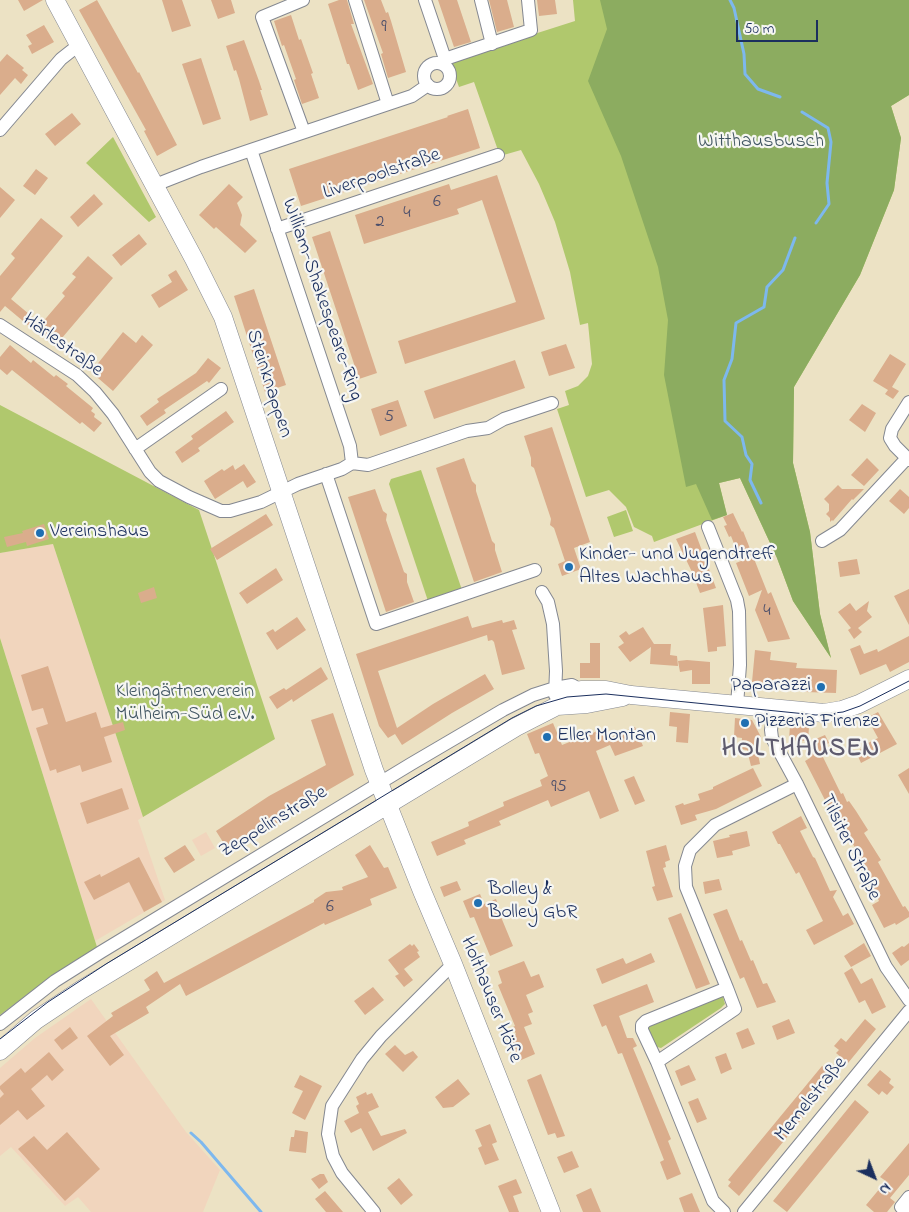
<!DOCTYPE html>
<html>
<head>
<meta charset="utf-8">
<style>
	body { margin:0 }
	#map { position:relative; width:909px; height:1212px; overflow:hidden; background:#ece2c4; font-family:"Indie Flower",sans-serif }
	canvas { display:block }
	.north { position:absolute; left:849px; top:1152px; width:50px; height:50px; -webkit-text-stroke:4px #f6f6f2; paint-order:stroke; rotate:137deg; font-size:14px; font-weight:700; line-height:20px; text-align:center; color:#1b2f5e }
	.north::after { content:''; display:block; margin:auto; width:18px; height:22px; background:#1b2f5e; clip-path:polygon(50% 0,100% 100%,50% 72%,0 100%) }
	.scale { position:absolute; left:736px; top:20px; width:82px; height:22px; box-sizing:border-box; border:2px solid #1b2f5e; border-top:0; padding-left:6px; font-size:15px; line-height:18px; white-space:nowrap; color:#1b2f5e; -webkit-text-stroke:4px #f6f6f2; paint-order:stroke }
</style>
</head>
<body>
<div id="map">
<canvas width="909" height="1212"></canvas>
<div class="north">N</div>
<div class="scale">50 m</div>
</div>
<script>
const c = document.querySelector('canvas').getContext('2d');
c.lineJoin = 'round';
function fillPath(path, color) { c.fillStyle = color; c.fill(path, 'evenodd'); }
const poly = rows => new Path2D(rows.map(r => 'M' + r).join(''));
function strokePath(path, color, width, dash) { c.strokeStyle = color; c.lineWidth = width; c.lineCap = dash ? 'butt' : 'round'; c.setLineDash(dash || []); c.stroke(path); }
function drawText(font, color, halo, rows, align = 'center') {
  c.font = font + ' "Indie Flower",sans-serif'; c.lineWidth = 4.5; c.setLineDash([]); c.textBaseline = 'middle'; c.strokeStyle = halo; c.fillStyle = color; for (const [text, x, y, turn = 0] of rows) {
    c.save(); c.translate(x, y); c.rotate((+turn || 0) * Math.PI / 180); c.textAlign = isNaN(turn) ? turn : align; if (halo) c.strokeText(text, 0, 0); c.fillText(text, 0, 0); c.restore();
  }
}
fillPath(poly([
	[53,544,143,817,138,820,165,900,95,941,0,638,0,553],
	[206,832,215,848,201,856,192,840],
	[91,999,186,1132,220,1170,203,1212,91,1212,78,1197,65,1206,11,1147,0,1156,0,1068,35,1038]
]), '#f1d5bd');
fillPath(poly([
	[573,0,909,0,909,95,891,106,901,138,894,190,860,275,794,387,793,463,810,532,820,614,831,658,793,601,777,558,740,478,719,483,727,515,654,542,652,536,634,527,626,507,609,490,586,497,557,409,569,405,565,391,578,386,588,376,592,364,588,323,580,325,570,272,555,222,539,184,521,150,500,156,474,82,459,87,452,68,453,60,575,21],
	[113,137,156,217,149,222,86,163],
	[0,405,199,510,275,739,143,817,53,544,0,553],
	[421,470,462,590,428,601,389,484,391,479],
	[626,510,633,531,614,537,607,517],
	[0,638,97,947,54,974,0,1015],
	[717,995,723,997,725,1004,721,1008,661,1048,653,1046,646,1028,650,1022]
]), '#b0c86d');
fillPath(poly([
	[600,0,909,0,909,95,891,106,901,138,894,190,860,275,794,387,793,463,810,532,820,614,831,658,793,601,777,558,740,478,719,483,727,515,712,520,696,484,686,487,664,375,668,320,658,267,621,156,588,81,607,29]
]), '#8cac60');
strokePath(poly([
	[730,0,734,8,744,54,745,74,758,89,780,97],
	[802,112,828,128,831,142,827,183,829,204,816,223],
	[761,503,750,480,752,464,746,455,742,437,725,421,724,380,732,359,736,323,764,307,767,287,783,270,795,238],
	[191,1133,201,1142,261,1212]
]), '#7db8ee', 3);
fillPath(poly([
	[18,0,43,0,24,11],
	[97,0,138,73,139,72,177,145,157,156,144,131,146,130,79,10],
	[162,0,182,0,191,26,172,32],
	[211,0,231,0,235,13,218,19],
	[339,0,347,0,354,24,351,24,373,84,358,90,349,64,347,64,328,4],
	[364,0,381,0,386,13,388,12,391,21,406,72,388,78,381,54,383,53],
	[438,0,457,0,471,42,454,47],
	[489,0,507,0,514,27,497,32],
	[537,0,555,0,557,14,539,16],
	[291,15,299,40,301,39,313,73,311,74,319,98,302,104,294,80,296,79,284,45,282,46,274,21],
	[44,25,54,42,32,54,28,46,32,44,26,35],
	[244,40,259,81,262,90,260,90,268,115,250,121,239,79,236,70,234,71,226,46],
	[7,54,24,68,22,70,28,75,21,84,15,78,0,95,0,62],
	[201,58,221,119,203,125,182,64],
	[468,109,480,148,301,206,289,169,448,117,447,116],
	[72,113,81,124,55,146,45,134],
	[36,169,48,178,35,195,23,186],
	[497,175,545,319,405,364,398,341,516,302,482,200,457,209,459,214,364,244,355,215,449,184,451,190],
	[229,184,243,197,237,203,242,215,240,225,257,241,245,253,216,227,214,229,199,215],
	[0,187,15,200,0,218],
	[94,194,103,204,78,227,70,217],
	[41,218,63,236,11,299,41,324,65,296,62,293,76,277,72,274,88,256,113,278,56,345,37,329,35,331,5,306,0,312,0,276,15,258,11,254],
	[330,231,377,373,359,379,312,237],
	[139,234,147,244,121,266,112,255],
	[176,270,188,290,159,308,151,295,172,282,168,275],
	[254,289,286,385,265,392,234,296],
	[123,332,136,343,142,335,153,345,113,391,91,372],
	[566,344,575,368,549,376,541,352],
	[10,345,31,363,33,360,54,377,56,375,68,384,66,386,93,408,91,411,95,414,94,417,102,423,94,432,82,422,80,424,12,370,7,375,0,369,0,357],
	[890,354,906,364,892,387,899,391,893,399,885,394,888,390,873,381],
	[208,358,221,368,209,383,207,381,164,410,166,413,147,426,140,416,159,402,157,399,196,373],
	[515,360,525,388,434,419,424,391],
	[398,400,407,426,380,436,371,409],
	[862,404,876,413,865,432,849,420],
	[226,411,234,422,198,448,200,451,182,463,175,452,193,439,191,436],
	[552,427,590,542,574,548,581,569,562,576,558,564,565,561,554,528,550,525,551,519,534,468,531,466,531,458,524,436],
	[464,458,472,481,476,485,476,491,492,541,495,544,495,550,502,572,474,582,436,468],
	[867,458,879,470,864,486,851,475],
	[244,464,256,482,247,488,243,481,215,499,204,481,222,469,224,471,233,465,235,470],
	[838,485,842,489,864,489,853,500,852,499,833,521,832,520,830,522,830,518,826,514,829,511,829,504,824,499],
	[375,489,383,511,387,514,386,520,404,572,407,574,407,582,414,602,386,612,348,497],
	[900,489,909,497,909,508,904,514,889,501],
	[733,513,742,532,743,531,768,594,771,592,790,639,768,642,755,610,762,590,749,596,736,563,741,561,731,536,729,537,724,526,727,525,723,517],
	[266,514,273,525,217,560,210,549],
	[44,524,49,539,27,546,26,542,7,547,4,537,23,533,22,531],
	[695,532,716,588,700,593,692,572,676,539],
	[857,559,860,574,840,577,838,562],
	[276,568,283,580,247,604,239,593],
	[154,587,157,598,141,603,138,593],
	[909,589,909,625,894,596],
	[869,601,867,611,872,617,858,628,862,632,854,639,848,630,851,628,838,612,850,603,856,611],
	[723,605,726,646,717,647,717,651,708,652,703,608],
	[468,616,472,628,502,620,503,623,514,620,517,629,512,630,525,669,502,675,494,642,492,640,488,641,487,635,378,671,397,728,433,704,485,674,494,689,452,713,402,745,395,734,388,738,379,726,356,654],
	[297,617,306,630,277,650,266,633,273,629,275,632],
	[643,627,654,644,671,644,670,655,677,656,678,666,650,664,651,647,630,662,618,647,624,643,619,636,626,631,629,635],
	[909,636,909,662,890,672,886,664,860,675,850,649,860,645,864,654,877,649,878,652],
	[590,643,600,643,600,678,580,678,580,663,590,663],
	[755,650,771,652,770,660,797,663,796,668,837,670,836,693,805,692,805,686,752,682],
	[687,660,710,662,710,684,692,684,692,670,680,672,678,661],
	[48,666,66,722,96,712,101,728,123,722,125,730,104,737,112,762,82,772,80,765,57,773,56,769,50,771,36,728,48,724,43,708,32,711,21,675],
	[321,667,328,679,293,702,292,699,277,709,269,697,284,688,286,690],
	[670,712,690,714,688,743,676,742,677,727,669,726],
	[878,712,897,744,861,763,856,752,863,748,862,746,878,738,867,718],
	[333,713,354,775,316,797,311,801,312,803,292,815,291,814,250,840,248,838,228,850,216,831,269,796,326,765,311,720],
	[735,718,752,720,761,737,755,740,760,764,751,766,747,750,741,749,742,738,734,737],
	[553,723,562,745,605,728,608,738,635,727,643,746,615,756,610,745,596,751,619,811,600,819,589,791,551,807,548,800,499,821,501,825,464,840,466,844,437,856,431,842,469,826,468,822,504,806,503,802,542,786,540,780,548,776,539,753,535,754,527,734],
	[790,725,809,727,808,741,789,740],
	[825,735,829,743,825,745,828,749,821,753,841,794,843,793,847,802,849,801,856,811,868,830,864,833,881,860,878,862,903,907,905,906,909,912,909,917,896,925,895,923,884,928,872,905,879,901,868,879,869,878,852,851,856,849,826,802,805,761,810,758,804,744],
	[753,768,762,786,716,809,695,815,697,820,681,825,675,806,683,803,684,805,700,800,698,794,713,789,713,787],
	[909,768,909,794,898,775],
	[634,776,645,801,635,805,624,780],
	[122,788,129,809,87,824,80,803],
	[801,816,807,828,800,831,813,857,815,858,830,891,837,890,833,897,843,916,848,913,854,924,814,945,806,930,823,921,799,872,796,874,780,844,778,844,772,832],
	[747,831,750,846,732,851,733,855,717,858,713,841,730,837,729,835],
	[185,845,195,860,174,873,164,858],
	[370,845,384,868,388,867,397,888,370,899,372,905,325,925,324,923,186,996,180,984,146,1007,149,1013,110,1036,124,1055,110,1066,87,1036,113,1016,111,1013,150,990,144,980,157,971,164,983,314,902,314,900,326,892,343,890,342,887,368,877,355,855],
	[666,845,670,860,665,862,666,867,663,868,673,897,657,901,652,887,655,886,646,851],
	[139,857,162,902,144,912,129,882,94,900,84,882,100,874,101,877],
	[719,879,722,890,705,894,703,882],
	[457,881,461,890,444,897,440,887],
	[480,894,484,904,496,899,502,916,501,917,513,946,490,956,474,917,470,918,463,901],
	[727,909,740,941,742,940,751,961,753,960,763,984,767,983,776,1002,757,1008,744,977,740,979,713,914],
	[681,913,710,984,696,989,668,918],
	[864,943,871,956,851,967,844,956],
	[909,943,909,960,901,966,892,953,902,946,904,947],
	[410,944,412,946,414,944,419,951,417,952,420,957,404,969,413,980,404,987,395,976,399,974,388,960],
	[651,953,655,962,602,984,596,969,623,958,626,964],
	[524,961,531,977,539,974,544,987,526,995,533,1012,528,1014,532,1024,524,1027,535,1054,519,1061,509,1037,516,1034,513,1027,515,1026,498,985,502,983,498,971],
	[852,968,861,984,872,978,886,1007,872,1014,865,1000,859,1003,844,973],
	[647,984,654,1002,619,1016,627,1038,633,1038,637,1046,633,1048,671,1139,668,1141,681,1174,667,1180,660,1162,664,1160,622,1053,618,1054,606,1025,602,1027,593,1005],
	[373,987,384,1000,365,1015,354,1001],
	[789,1019,795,1033,777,1040,772,1026],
	[865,1019,876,1029,848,1063,836,1053,839,1050,834,1046,841,1038,846,1042],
	[70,1027,78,1038,62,1050,54,1040],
	[748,1028,755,1044,742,1049,736,1033],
	[395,1045,405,1055,413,1051,418,1057,403,1072,385,1054],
	[49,1052,64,1070,52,1081,47,1075,31,1089,45,1106,27,1120,18,1110,0,1125,0,1098,4,1094,0,1089,0,1086,21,1068,25,1073],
	[726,1053,732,1069,721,1074,715,1057],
	[689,1065,696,1080,681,1086,675,1071],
	[822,1066,836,1077,739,1196,728,1186,731,1182,728,1180],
	[880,1070,891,1079,889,1083,894,1087,887,1095,882,1091,879,1095,867,1085],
	[541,1074,565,1136,557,1138,555,1133,548,1135,527,1080],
	[300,1075,322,1086,305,1120,292,1113,303,1091,294,1087],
	[458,1079,470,1094,453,1107,443,1108,435,1097],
	[366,1092,367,1095,372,1093,379,1107,368,1112,381,1136,405,1129,407,1133,373,1151,361,1128,351,1133,344,1121,359,1113,356,1106,359,1104,356,1097],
	[698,1098,707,1119,697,1123,688,1102],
	[855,1100,869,1112,787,1212,773,1201],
	[490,1124,497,1142,492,1144,499,1160,485,1165,478,1148,482,1146,475,1130],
	[295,1130,308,1132,306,1153,289,1151,291,1137,294,1137],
	[67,1132,100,1169,65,1201,18,1149,34,1136,47,1150],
	[909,1143,909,1175,890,1198,895,1202,887,1212,874,1212,866,1205,886,1181,880,1177],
	[572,1151,579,1167,564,1173,557,1157],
	[320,1174,324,1174,328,1182,319,1189,311,1179],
	[399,1178,413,1195,401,1205,387,1188],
	[516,1179,522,1193,513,1196,519,1212,509,1212,498,1186],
	[591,1188,601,1212,583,1212,576,1195],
	[325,1191,343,1212,326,1212,315,1199],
	[692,1193,700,1212,684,1212,679,1198]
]), '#daad8c');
const street = poly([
	[303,0,262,17,304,132],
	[355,0,388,104],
	[425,0,445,59,442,64],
	[481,0,492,44],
	[445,59,531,30,528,0],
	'424 76a13 13 0 1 1 26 0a13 13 0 1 1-26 0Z',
	[0,130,61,59,80,44],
	[155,185,201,167,251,150],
	[277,229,498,155],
	[0,325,77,375,95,392,113,414,150,472,159,481,189,497,221,511,230,511,261,502,298,484,342,469,352,463,368,465,467,431,488,428,504,419,552,403],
	[909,402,892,429,890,438,895,446,909,460],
	[135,449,221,389],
	[352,463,350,446,251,150,412,96,428,85],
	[326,474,376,624,535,570],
	[708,527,737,600,739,611,740,665,737,705],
	[822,541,840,530,907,458],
	[542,592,548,602,553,624,556,671,555,695],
	[774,709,771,730,772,738,797,784,886,967,909,1000],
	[0,1024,55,981,101,952,411,764,503,710,533,695,555,688,572,685,581,690],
	[657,1062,735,1009,727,988],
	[374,1212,342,1173,333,1156,328,1134,332,1106,362,1059,381,1036,453,964],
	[724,1212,713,1201,657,1062,642,1030,642,1025,646,1021,727,988,686,887,685,866,690,850,715,825,797,784],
	[744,1212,909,1011],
	[908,1212,901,1207,909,1197]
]);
const secondary = poly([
	[55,0,194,259,223,317,374,770,422,891,453,964,551,1212],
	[557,706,587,704,623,697],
	[0,1051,36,1020,81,990,516,727,557,706,567,697,572,693,581,690,606,690,631,695,824,713,842,710,859,704,909,679]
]);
strokePath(street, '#848891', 14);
strokePath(secondary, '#848891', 19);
strokePath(street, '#fff', 12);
strokePath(secondary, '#fff', 18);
strokePath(poly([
	[0,1039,48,1002,106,964,512,718,536,706,567,697,606,694,816,715,843,712,860,706,909,681]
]), '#1b2f5e', 1);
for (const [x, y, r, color] of [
	[40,533,5,"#1f6fb2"],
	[569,567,5,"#1f6fb2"],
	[821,687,5,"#1f6fb2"],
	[745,723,5,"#1f6fb2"],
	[547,737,5,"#1f6fb2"],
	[478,903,5,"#1f6fb2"]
]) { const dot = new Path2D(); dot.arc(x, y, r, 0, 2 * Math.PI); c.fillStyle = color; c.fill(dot); strokePath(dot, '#f6f6f2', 2); }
drawText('18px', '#4b4e6a', null, [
	["9",384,28],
	["6",437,203],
	["4",407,214],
	["2",380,223],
	["5",389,418],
	["4",767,612],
	["95",559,788],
	["6",330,908]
]);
drawText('20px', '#405562', '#f6f6f2', [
	["Witthausbusch",761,143],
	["Kleingärtnerverein",185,693],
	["Mülheim-Süd e.V.",185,716]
]);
drawText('20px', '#1b2f5e', '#f6f6f2', [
	["Liverpoolstraße",382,175,-19],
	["William-Shakespeare-Ring",321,300,71],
	["Härlestraße",62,346,36],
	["Steinknappen",268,384,72],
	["Zeppelinstraße",274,823,-31],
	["Tilsiter Straße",849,848,64],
	["Holthauser Höfe",490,1000,68],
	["Memelstraße",812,1100,-51]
]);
drawText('20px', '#1b2f5e', '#f6f6f2', [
	["Vereinshaus",50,533],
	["Kinder- und Jugendtreff",579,556],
	["Altes Wachhaus",579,579],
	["Paparazzi",811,687,"right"],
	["Pizzeria Firenze",755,723],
	["Eller Montan",557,737],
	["Bolley &",488,891],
	["Bolley GbR",488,914]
], 'left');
c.letterSpacing = '1px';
drawText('bold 25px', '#5e5b6e', '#f6f6f2', [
	["HOLTHAUSEN",801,751]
]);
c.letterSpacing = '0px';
</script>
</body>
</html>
